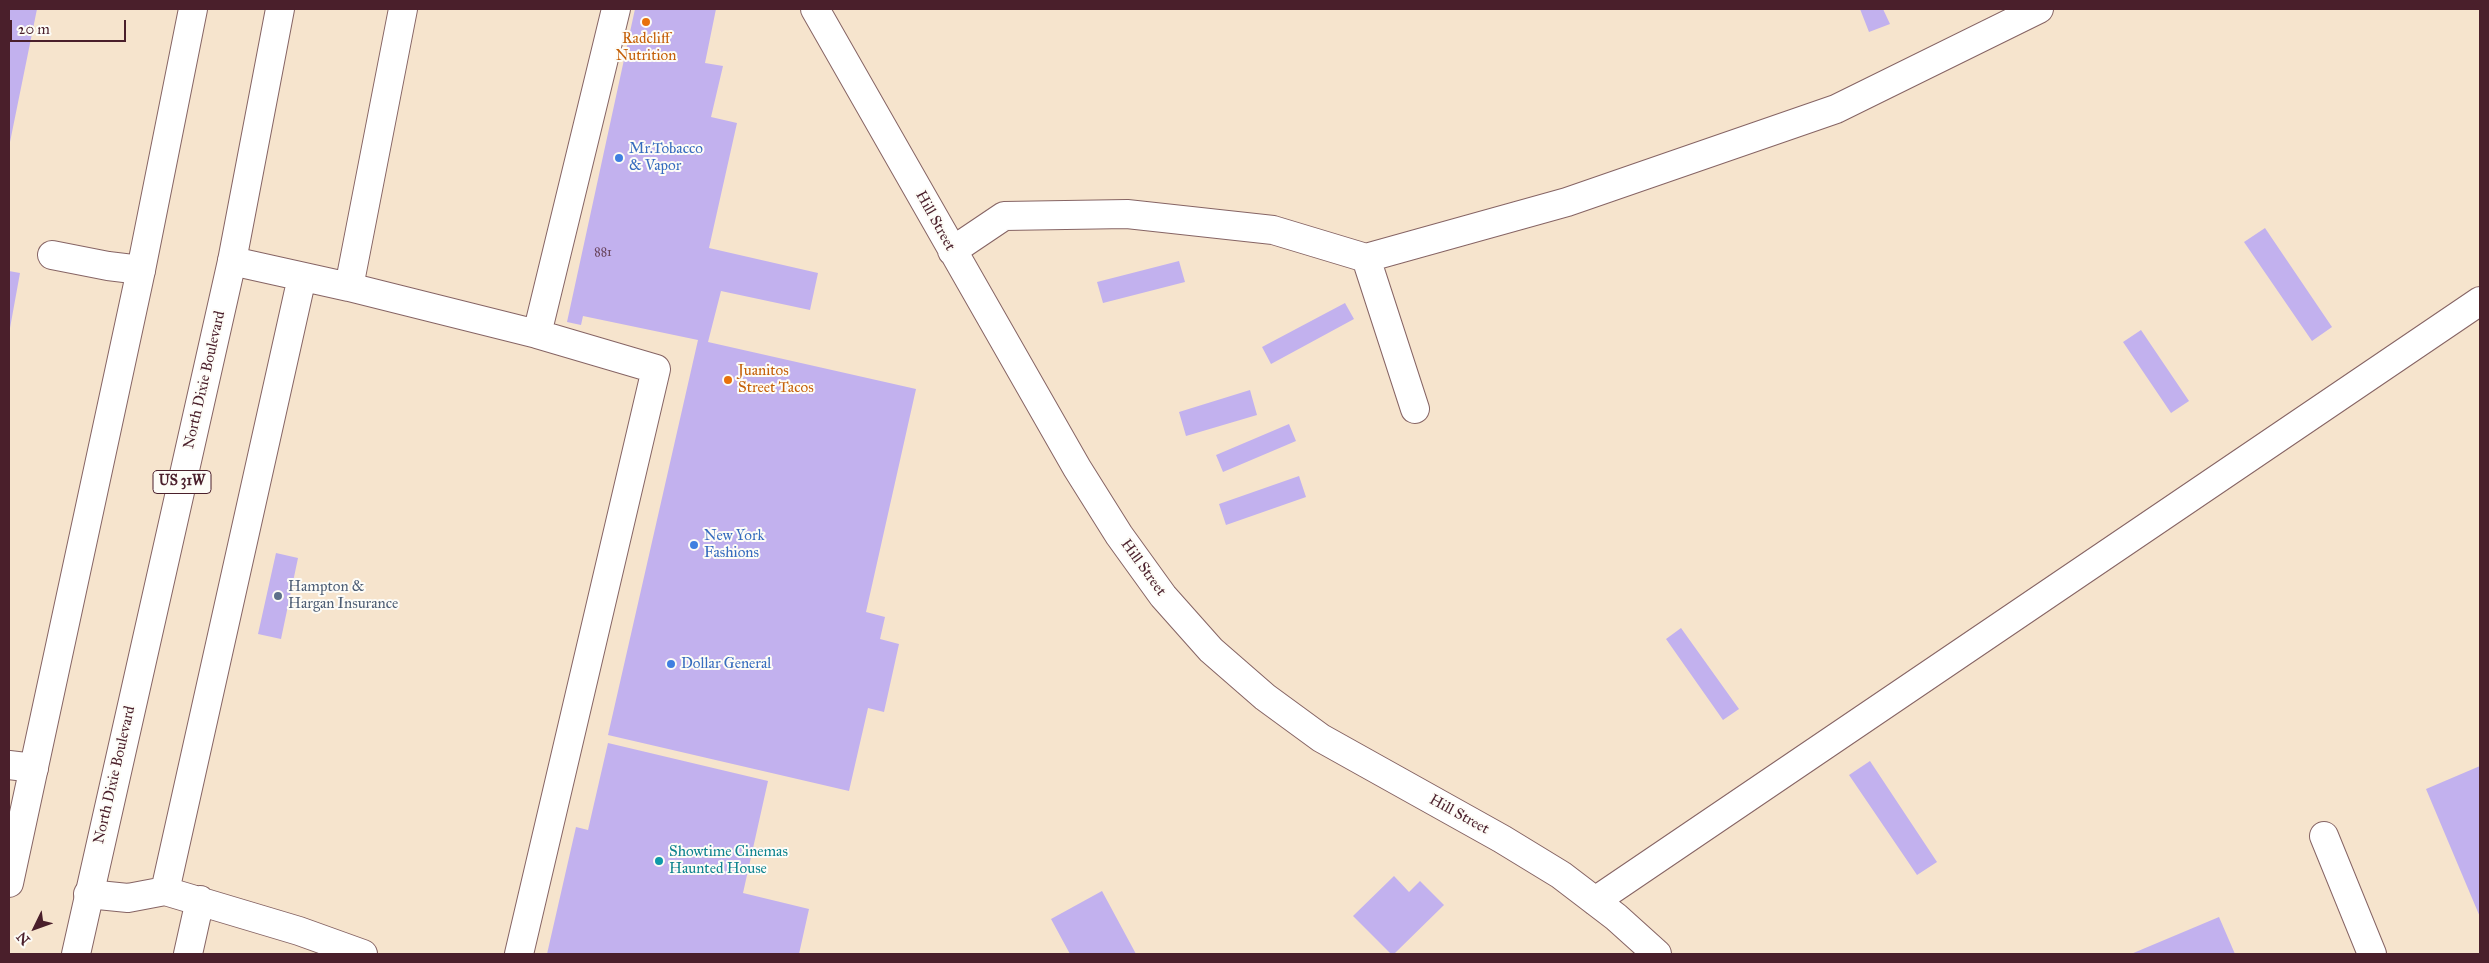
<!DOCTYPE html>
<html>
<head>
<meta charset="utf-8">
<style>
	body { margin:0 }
	#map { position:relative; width:2489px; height:963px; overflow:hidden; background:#f6e4cd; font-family:"IM FELL Great Primer",serif }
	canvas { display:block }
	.frame { position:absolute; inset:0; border:10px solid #4a1f2b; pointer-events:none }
	.north { position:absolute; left:10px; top:903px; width:50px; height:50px; -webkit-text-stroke:4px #fdfcf7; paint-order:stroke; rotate:228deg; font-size:14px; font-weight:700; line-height:20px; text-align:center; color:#4a1f2b }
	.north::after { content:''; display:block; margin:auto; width:18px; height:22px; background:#4a1f2b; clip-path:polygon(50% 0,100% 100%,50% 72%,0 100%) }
	.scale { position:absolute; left:10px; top:20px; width:116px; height:22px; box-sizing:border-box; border:2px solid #4a1f2b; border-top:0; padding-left:6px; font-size:15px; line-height:18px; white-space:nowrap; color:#4a1f2b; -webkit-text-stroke:4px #fdfcf7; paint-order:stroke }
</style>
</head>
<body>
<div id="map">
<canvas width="2489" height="963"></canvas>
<div class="frame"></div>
<div class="north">N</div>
<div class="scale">20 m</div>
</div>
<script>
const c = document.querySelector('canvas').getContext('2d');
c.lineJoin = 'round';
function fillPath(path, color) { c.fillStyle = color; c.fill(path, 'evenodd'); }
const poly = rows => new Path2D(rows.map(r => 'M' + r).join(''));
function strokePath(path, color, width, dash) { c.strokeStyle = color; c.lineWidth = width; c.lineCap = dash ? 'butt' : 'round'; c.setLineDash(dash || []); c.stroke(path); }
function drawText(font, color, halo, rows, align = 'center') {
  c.font = font + ' "IM FELL Great Primer",serif'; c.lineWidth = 4; c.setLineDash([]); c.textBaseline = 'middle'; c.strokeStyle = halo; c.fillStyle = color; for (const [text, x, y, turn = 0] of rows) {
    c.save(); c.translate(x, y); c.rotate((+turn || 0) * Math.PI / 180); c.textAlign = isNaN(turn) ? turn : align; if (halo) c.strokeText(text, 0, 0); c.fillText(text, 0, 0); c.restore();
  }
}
fillPath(poly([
	[9,9,37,9,10,142,9,142],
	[635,9,716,9,705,63,723,66,711,117,737,123,709,248,818,273,810,310,721,291,708,342,916,389,866,612,885,617,880,639,899,644,884,712,868,708,849,791,608,735,698,340,583,316,581,325,567,322],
	[1860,9,1883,9,1890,24,1869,32],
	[2265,228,2332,327,2312,341,2244,242],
	[1179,261,1185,282,1103,303,1097,282],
	[9,271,20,273,10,328,9,328],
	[1345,303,1354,319,1271,364,1262,347],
	[2141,330,2189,401,2171,413,2123,342],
	[1250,390,1257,415,1186,436,1179,412],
	[1289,424,1296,441,1223,472,1216,455],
	[1299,476,1306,497,1226,525,1219,504],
	[276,553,298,558,281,639,258,634],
	[1681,628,1739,709,1723,720,1666,639],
	[608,743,768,781,743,893,809,909,799,954,547,954,576,827,588,830],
	[1870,761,1937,862,1917,875,1849,775],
	[2480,766,2480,917,2426,789],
	[1394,876,1409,892,1420,881,1444,905,1394,954,1391,954,1353,916],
	[1102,891,1136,954,1070,954,1051,919],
	[2219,917,2235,954,2131,954]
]), '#c2b1ee');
const minor = poly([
	[815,9,1077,468,1119,535,1163,596,1211,650,1265,697,1321,738,1502,839,1561,875,1616,917,1657,954],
	[952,251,1004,216,1127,214,1273,230,1366,258,1415,409],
	[52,255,108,266,141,270],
	[1366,258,1567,202,1836,109,2039,9],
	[232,261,349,287,537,334,616,9],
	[349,287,403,9],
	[9,765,34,768],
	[2324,836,2372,954],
	[165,891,302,277],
	[88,894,128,898,165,891,299,931,363,954],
	[1595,901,2480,301],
	[188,954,200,900],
	[519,954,656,369,537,334]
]);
const highway = poly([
	[9,883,141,270,193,9],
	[76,954,232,261,280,9]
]);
strokePath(minor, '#866464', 30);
strokePath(highway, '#866464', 30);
strokePath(minor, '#fff', 28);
strokePath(highway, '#fff', 28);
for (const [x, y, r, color] of [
	[646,22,5,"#e8710a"],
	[619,158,5,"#3f7fe0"],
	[728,380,5,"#e8710a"],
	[694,545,5,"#3f7fe0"],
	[278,596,5,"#5c6f8a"],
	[671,664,5,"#3f7fe0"],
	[659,861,5,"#0f9aa8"]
]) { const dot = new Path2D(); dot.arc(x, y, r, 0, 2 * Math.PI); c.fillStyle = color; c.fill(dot); strokePath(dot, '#fdfcf7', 2); }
drawText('12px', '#68445c', null, [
	["881",603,253]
]);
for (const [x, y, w] of [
	[182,482,58]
]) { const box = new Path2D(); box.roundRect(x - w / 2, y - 11.5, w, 23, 4); c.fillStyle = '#fdfcf7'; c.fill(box); strokePath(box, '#4a1f2b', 1); }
drawText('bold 14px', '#4a1f2b', null, [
	["US 31W",182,482]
]);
drawText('15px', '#c56008', '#fdfcf7', [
	["Radcliff",646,39],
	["Nutrition",646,56],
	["Juanitos",738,371,"left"],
	["Street Tacos",738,388,"left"]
]);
drawText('15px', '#366cbe', '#fdfcf7', [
	["Mr.Tobacco",629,149],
	["& Vapor",629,166],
	["New York",704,536],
	["Fashions",704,553],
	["Dollar General",681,664]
], 'left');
drawText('15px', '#4a1f2b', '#fdfcf7', [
	["Hill Street",935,221,61],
	["North Dixie Boulevard",205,380,-77],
	["Hill Street",1143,568,54],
	["North Dixie Boulevard",115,775,-77],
	["Hill Street",1459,815,29]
]);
drawText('15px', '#4e5e75', '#fdfcf7', [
	["Hampton &",288,587],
	["Hargan Insurance",288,604]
], 'left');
drawText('15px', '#0d838f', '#fdfcf7', [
	["Showtime Cinemas",669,852],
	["Haunted House",669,869]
], 'left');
</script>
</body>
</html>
